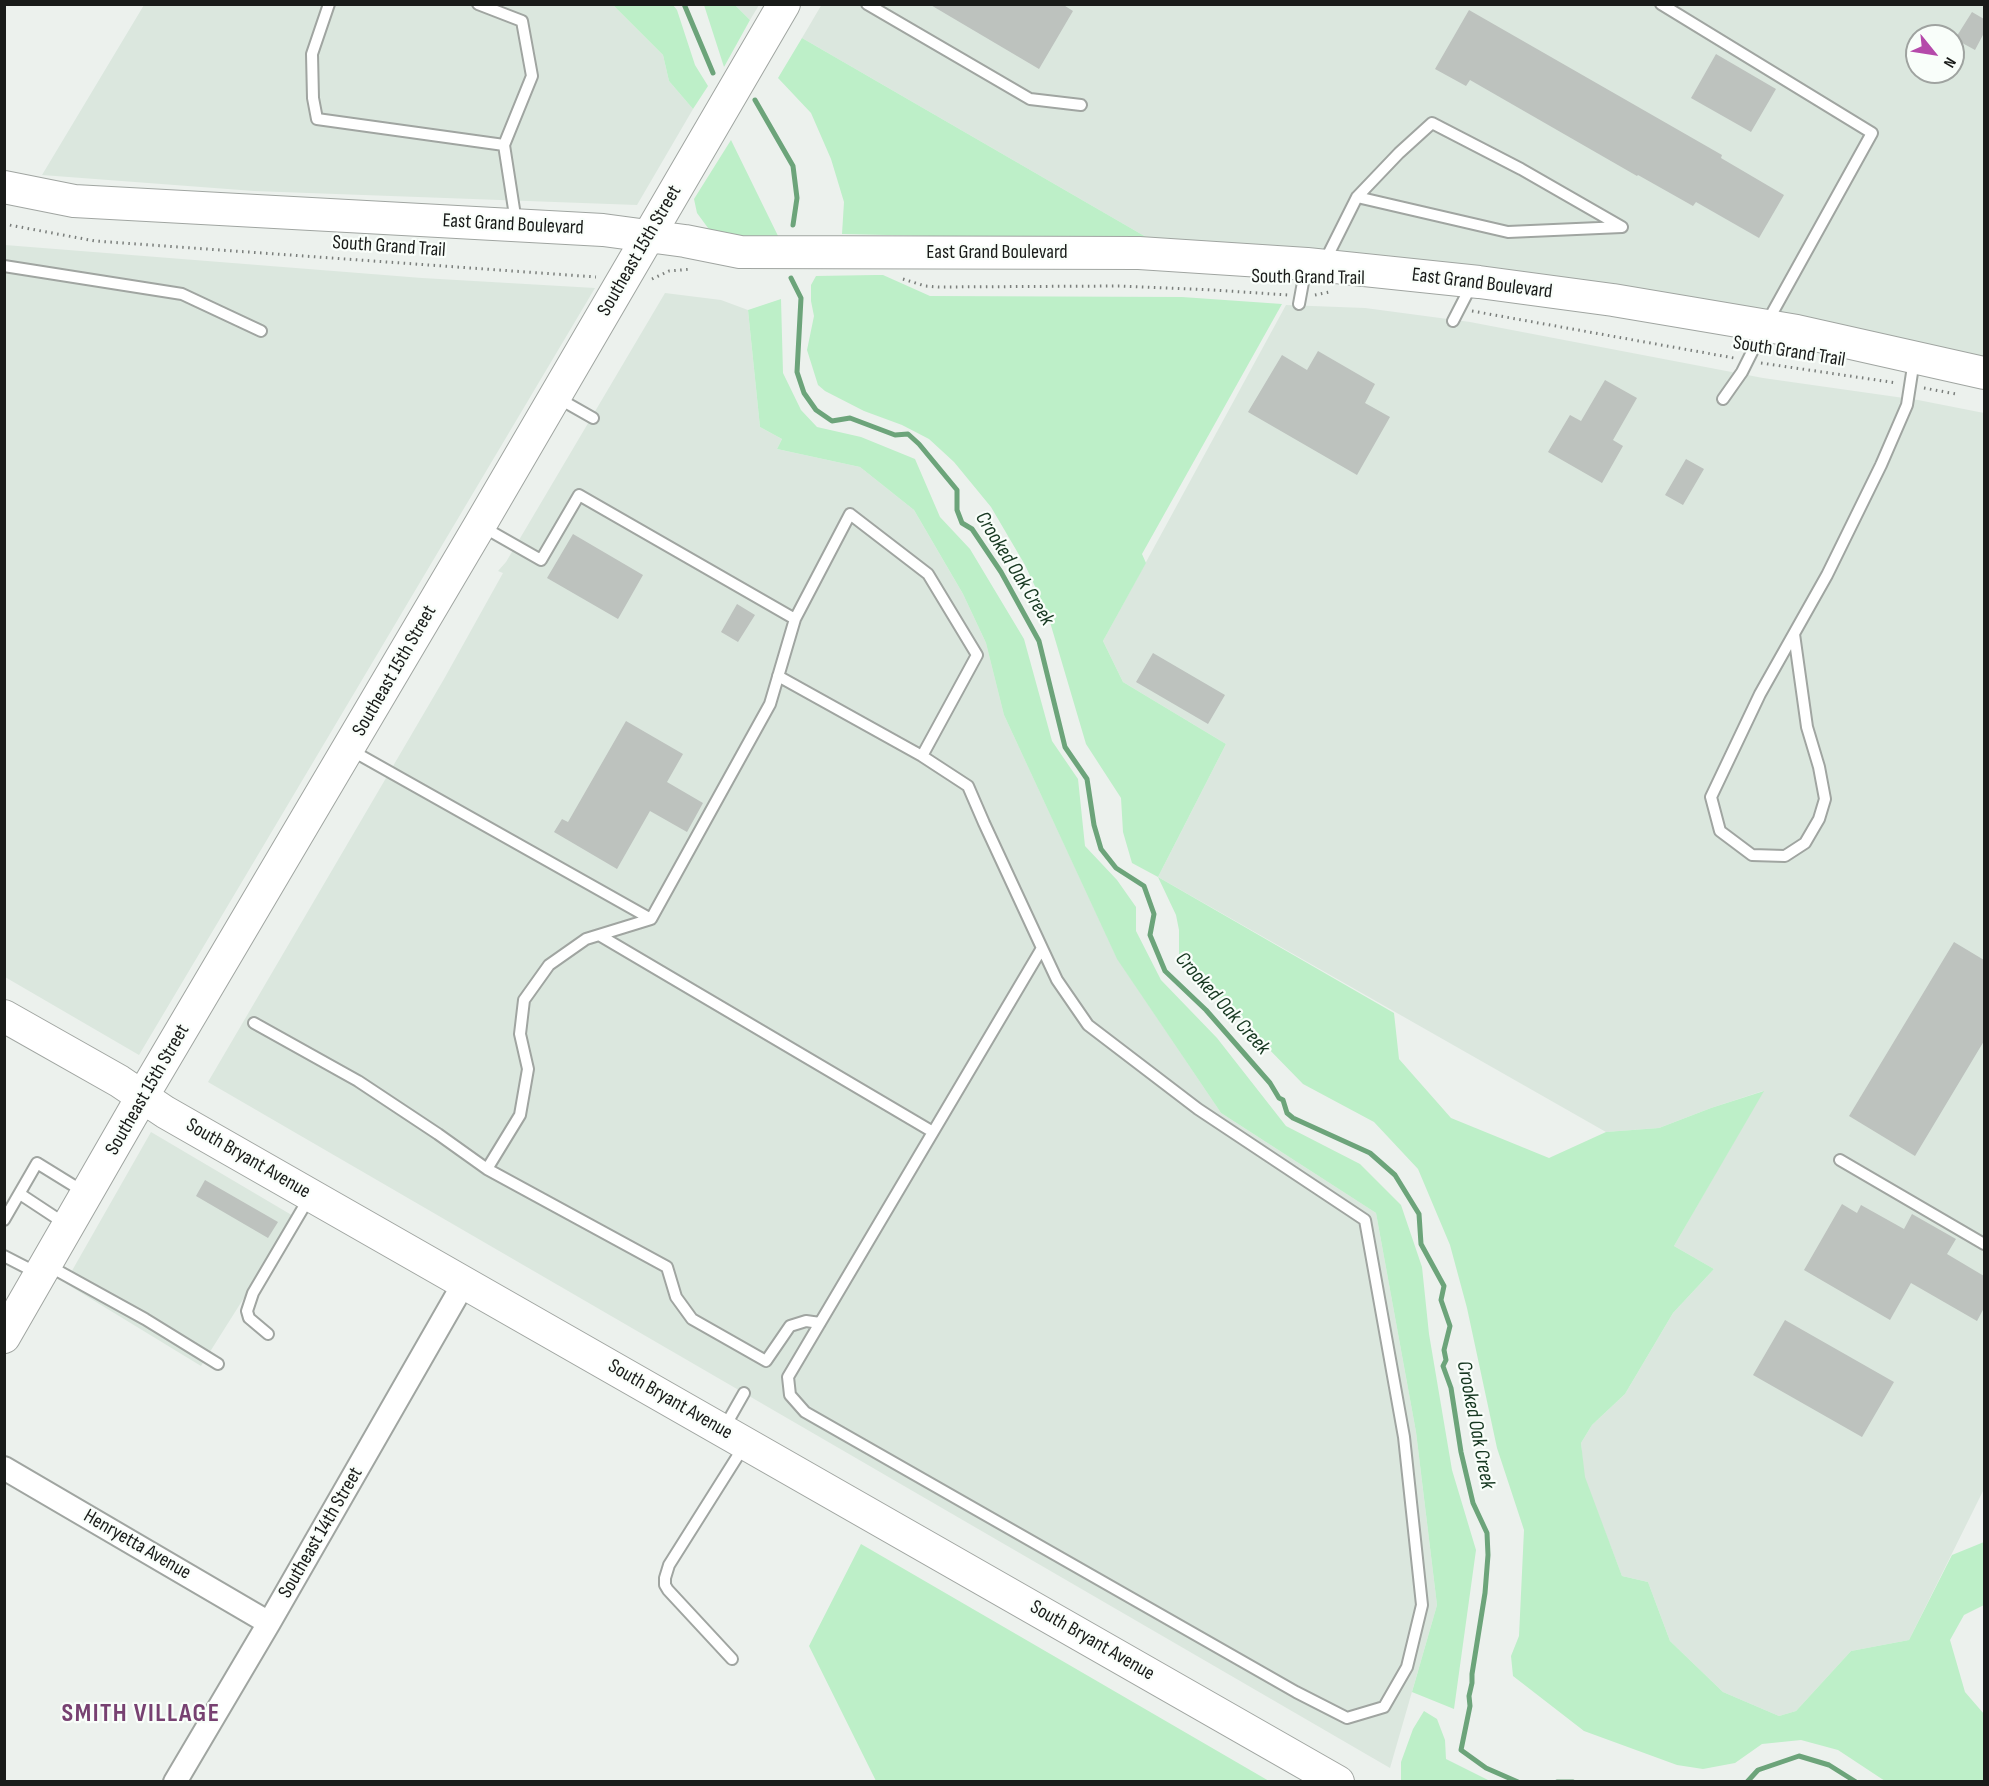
<!DOCTYPE html>
<html>
<head>
<meta charset="utf-8">
<style>
	body { margin:0 }
	#map { position:relative; width:1989px; height:1786px; overflow:hidden; background:#ecf1ed; font-family:"Sofia Sans Condensed",sans-serif }
	canvas { display:block }
	.frame { position:absolute; inset:0; border:6px solid #191b19; pointer-events:none }
	.north { position:absolute; left:1905px; top:24px; width:60px; height:60px; box-sizing:border-box; background:#f9fefa; border:2px solid #9fa3a0; border-radius:50%; rotate:120deg; font-size:16px; font-weight:700; line-height:24px; text-align:center; color:#191b19 }
	.north::after { content:''; display:block; margin:auto; width:21px; height:27px; background:#b54aaa; clip-path:polygon(50% 0,100% 100%,50% 72%,0 100%) }
</style>
</head>
<body>
<div id="map">
<canvas width="1989" height="1786"></canvas>
<div class="frame"></div>
<div class="north">N</div>
</div>
<script>
const c = document.querySelector('canvas').getContext('2d');
c.lineJoin = 'round';
function fillPath(path, color) { c.fillStyle = color; c.fill(path, 'evenodd'); }
const poly = rows => new Path2D(rows.map(r => 'M' + r).join(''));
function strokePath(path, color, width, dash) { c.strokeStyle = color; c.lineWidth = width; c.lineCap = dash ? 'butt' : 'round'; c.setLineDash(dash || []); c.stroke(path); }
function drawText(font, color, halo, rows, align = 'center') {
  c.font = font + ' "Sofia Sans Condensed",sans-serif'; c.lineWidth = 4.5; c.setLineDash([]); c.textBaseline = 'middle'; c.strokeStyle = halo; c.fillStyle = color; for (const [text, x, y, turn = 0] of rows) {
    c.save(); c.translate(x, y); c.rotate((+turn || 0) * Math.PI / 180); c.textAlign = isNaN(turn) ? turn : align; if (halo) c.strokeText(text, 0, 0); c.fillText(text, 0, 0); c.restore();
  }
}
fillPath(poly([
	[822,4,1984,5,1984,361,1153,241,802,38],
	[1917,36,1953,36,1953,72,1917,72],
	[144,5,613,5,663,55,669,81,693,109,637,205,254,191,42,175],
	[735,5,759,5,750,20],
	[5,245,422,278,595,288,139,1055,5,977],
	[665,293,721,300,748,310,760,427,782,439,777,449,860,467,914,510,963,594,986,643,1004,715,1117,958,1221,1113,1376,1213,1416,1432,1437,1605,1390,1768,208,1082,444,679,503,573,498,571,506,562],
	[1286,305,1365,308,1470,322,1763,378,1918,400,1984,413,1984,1489,1909,1640,1851,1651,1796,1711,1779,1716,1723,1692,1670,1641,1648,1582,1622,1576,1584,1477,1581,1443,1592,1425,1625,1394,1673,1313,1714,1269,1674,1246,1763,1091,1711,1108,1659,1128,1606,1132,1158,877,1226,744,1123,682,1103,641],
	[151,1132,295,1217,201,1366,65,1283]
]), '#dbe7de');
fillPath(poly([
	[613,5,673,5,677,10,695,65,708,86,693,109,669,81,663,55],
	[704,5,735,5,750,20,724,67],
	[802,38,1153,241,842,234,844,202,831,159,811,113,778,78],
	[731,140,780,240,727,241,708,228,697,213,694,199],
	[875,275,883,275,930,296,1182,297,1282,304,1142,554,1146,563,1103,641,1123,682,1226,744,1158,877,1394,1013,1399,1059,1451,1118,1549,1158,1606,1132,1659,1128,1711,1108,1764,1091,1674,1246,1714,1269,1673,1313,1625,1394,1592,1425,1581,1443,1585,1477,1622,1576,1648,1582,1670,1641,1723,1692,1779,1716,1796,1711,1851,1651,1909,1640,1952,1555,1984,1542,1984,1605,1964,1615,1950,1640,1965,1692,1984,1714,1984,1781,1885,1781,1838,1750,1801,1740,1762,1744,1735,1763,1703,1769,1677,1765,1584,1731,1513,1676,1511,1656,1519,1636,1524,1530,1497,1448,1467,1308,1450,1245,1418,1169,1374,1122,1303,1084,1179,957,1179,930,1176,915,1158,877,1132,863,1123,832,1121,798,1086,744,1047,612,1025,565,991,507,954,462,929,439,902,425,864,411,825,391,818,385,807,350,814,316,811,301,811,285,816,276],
	[781,299,783,373,801,410,817,427,861,437,915,459,940,517,970,549,1024,639,1052,741,1078,779,1085,846,1117,880,1136,907,1136,931,1161,980,1217,1038,1286,1126,1360,1164,1401,1205,1422,1267,1429,1334,1452,1470,1476,1550,1454,1709,1412,1692,1437,1605,1416,1432,1376,1213,1221,1113,1117,959,1004,715,986,643,963,594,914,510,860,467,777,449,782,439,760,427,748,310],
	[861,1544,1269,1781,876,1781,809,1646],
	[1424,1711,1437,1719,1445,1740,1446,1759,1490,1781,1401,1781,1401,1762,1413,1729]
]), '#bdefc8');
strokePath(poly([
	[684,4,713,73],
	[755,100,793,166,797,198,793,225],
	[791,278,801,298,797,372,804,393,816,410,832,421,850,418,895,435,908,434,919,444,957,490,957,510,962,523,972,529,1001,572,1039,641,1065,747,1087,779,1094,825,1101,849,1116,868,1144,886,1154,914,1150,935,1165,971,1206,1010,1270,1083,1279,1098,1283,1100,1287,1113,1293,1118,1370,1153,1395,1175,1419,1214,1421,1244,1444,1286,1441,1300,1450,1326,1444,1350,1446,1360,1443,1366,1451,1388,1461,1452,1473,1503,1487,1533,1488,1555,1485,1593,1472,1674,1472,1683,1469,1696,1470,1706,1461,1750,1486,1768,1518,1782],
	[1557,1782,1573,1782],
	[1747,1782,1758,1770,1799,1756,1829,1765,1856,1782]
]), '#6ca47a', 5);
fillPath(poly([
	[929,4,1062,4,1073,11,1039,69],
	[1469,10,1722,155,1721,158,1784,195,1759,238,1696,202,1693,206,1638,175,1637,176,1470,80,1466,86,1435,69],
	[1972,12,1984,19,1984,33,1975,50,1955,39],
	[1716,54,1776,89,1751,132,1691,98],
	[1318,351,1375,384,1365,403,1390,417,1357,475,1248,412,1282,355,1307,370],
	[1605,380,1637,398,1613,440,1623,446,1602,483,1548,452,1570,415,1581,421],
	[1686,459,1704,469,1683,505,1665,495],
	[573,534,643,575,618,619,547,578],
	[737,604,755,615,738,642,721,632],
	[1153,653,1225,695,1208,724,1136,682],
	[626,721,683,754,667,782,703,803,687,832,650,811,617,869,554,832,562,819,568,822],
	[1954,942,1984,960,1984,1041,1915,1156,1849,1116],
	[205,1180,278,1222,268,1238,196,1196],
	[1842,1204,1857,1213,1861,1205,1904,1229,1912,1214,1956,1239,1947,1254,1984,1276,1984,1308,1977,1321,1911,1283,1890,1320,1804,1270],
	[1785,1320,1894,1382,1862,1437,1753,1375]
]), '#bdc2be');
const lane = poly([
	[329,4,312,54,313,98,317,119,504,145],
	[478,4,522,21,532,76,504,145,516,222],
	[867,4,1030,99,1081,105],
	[1661,4,1872,133,1765,326,1742,372,1723,399],
	[1324,263,1357,197,1399,153,1432,123,1521,169,1622,227,1508,232,1357,197],
	[4,266,182,294,261,331],
	[1299,304,1306,266],
	[1453,321,1472,284],
	[556,397,593,418],
	[795,619,850,514,928,574,977,655,922,756,968,786,984,823,1042,948,1057,980,1088,1025,1198,1109,1365,1220,1404,1437,1422,1605,1407,1667,1384,1707,1347,1718,1296,1692,805,1412,790,1395,788,1377,1042,948],
	[1794,634,1807,727,1819,767,1825,799,1819,819,1805,843,1785,856,1752,855,1720,831,1711,797,1760,694,1827,575,1881,465,1907,405,1914,360],
	[778,676,922,756],
	[349,749,651,919,770,704,795,619,579,495,541,560,483,527],
	[651,919,586,939,549,965,524,1000,520,1034,528,1069,520,1115,487,1169,667,1267,676,1297,692,1319,766,1361,790,1326,806,1321,820,1323],
	[599,935,933,1132],
	[254,1023,358,1081,438,1134,487,1169],
	[1840,1160,1984,1244],
	[20,1194,67,1225],
	[4,1220,37,1163,84,1192],
	[4,1256,39,1274],
	[49,1266,145,1319,218,1364],
	[268,1334,249,1318,247,1311,253,1293,309,1198],
	[723,1430,744,1393],
	[732,1659,668,1590,665,1585,665,1578,669,1565,744,1446]
]);
const street = poly([
	[4,1468,269,1623],
	[175,1782,269,1623,464,1283]
]);
const secondary = poly([
	[4,187,74,201,603,230,685,241,740,252,1139,253,1307,264,1479,282,1613,300,1797,331,1984,373],
	[4,1016,119,1081,165,1112,1338,1782],
	[4,1337,142,1097,480,525,784,4]
]);
strokePath(lane, '#a0a5a1', 14);
strokePath(street, '#a0a5a1', 26);
strokePath(secondary, '#a0a5a1', 34);
strokePath(poly([
	[4,224,95,241,596,277],
	[652,279,669,271,692,269],
	[903,279,925,286,938,287,1120,286,1213,290,1288,295],
	[1315,295,1329,292],
	[1472,311,1734,358],
	[1761,363,1897,383],
	[1924,388,1956,394]
]), '#7a7e7b', 3, [1.5, 4.5]);
strokePath(lane, '#fff', 10);
strokePath(street, '#fff', 22);
strokePath(secondary, '#fff', 32);
drawText('20px', '#191b19', '#f9fefa', [
	["East Grand Boulevard",513,225,3],
	["South Grand Trail",389,247,4],
	["Southeast 15th Street",640,251,-60],
	["East Grand Boulevard",997,253],
	["South Grand Trail",1308,278,1],
	["East Grand Boulevard",1482,284,7],
	["South Grand Trail",1789,352,9],
	["Southeast 15th Street",395,671,-60],
	["Southeast 15th Street",148,1090,-60],
	["South Bryant Avenue",248,1159,30],
	["South Bryant Avenue",670,1400,30],
	["Southeast 14th Street",321,1533,-60],
	["Henryetta Avenue",137,1545,30],
	["South Bryant Avenue",1092,1641,30]
]);
drawText('italic 21px', '#163720', '#f9fefa', [
	["Crooked Oak Creek",1014,569,58],
	["Crooked Oak Creek",1222,1004,48],
	["Crooked Oak Creek",1475,1425,79]
]);
c.letterSpacing = '1.5px';
drawText('bold 26px', '#774171', '#f9fefa', [
	["SMITH VILLAGE",141,1714]
]);
c.letterSpacing = '0px';
</script>
</body>
</html>
